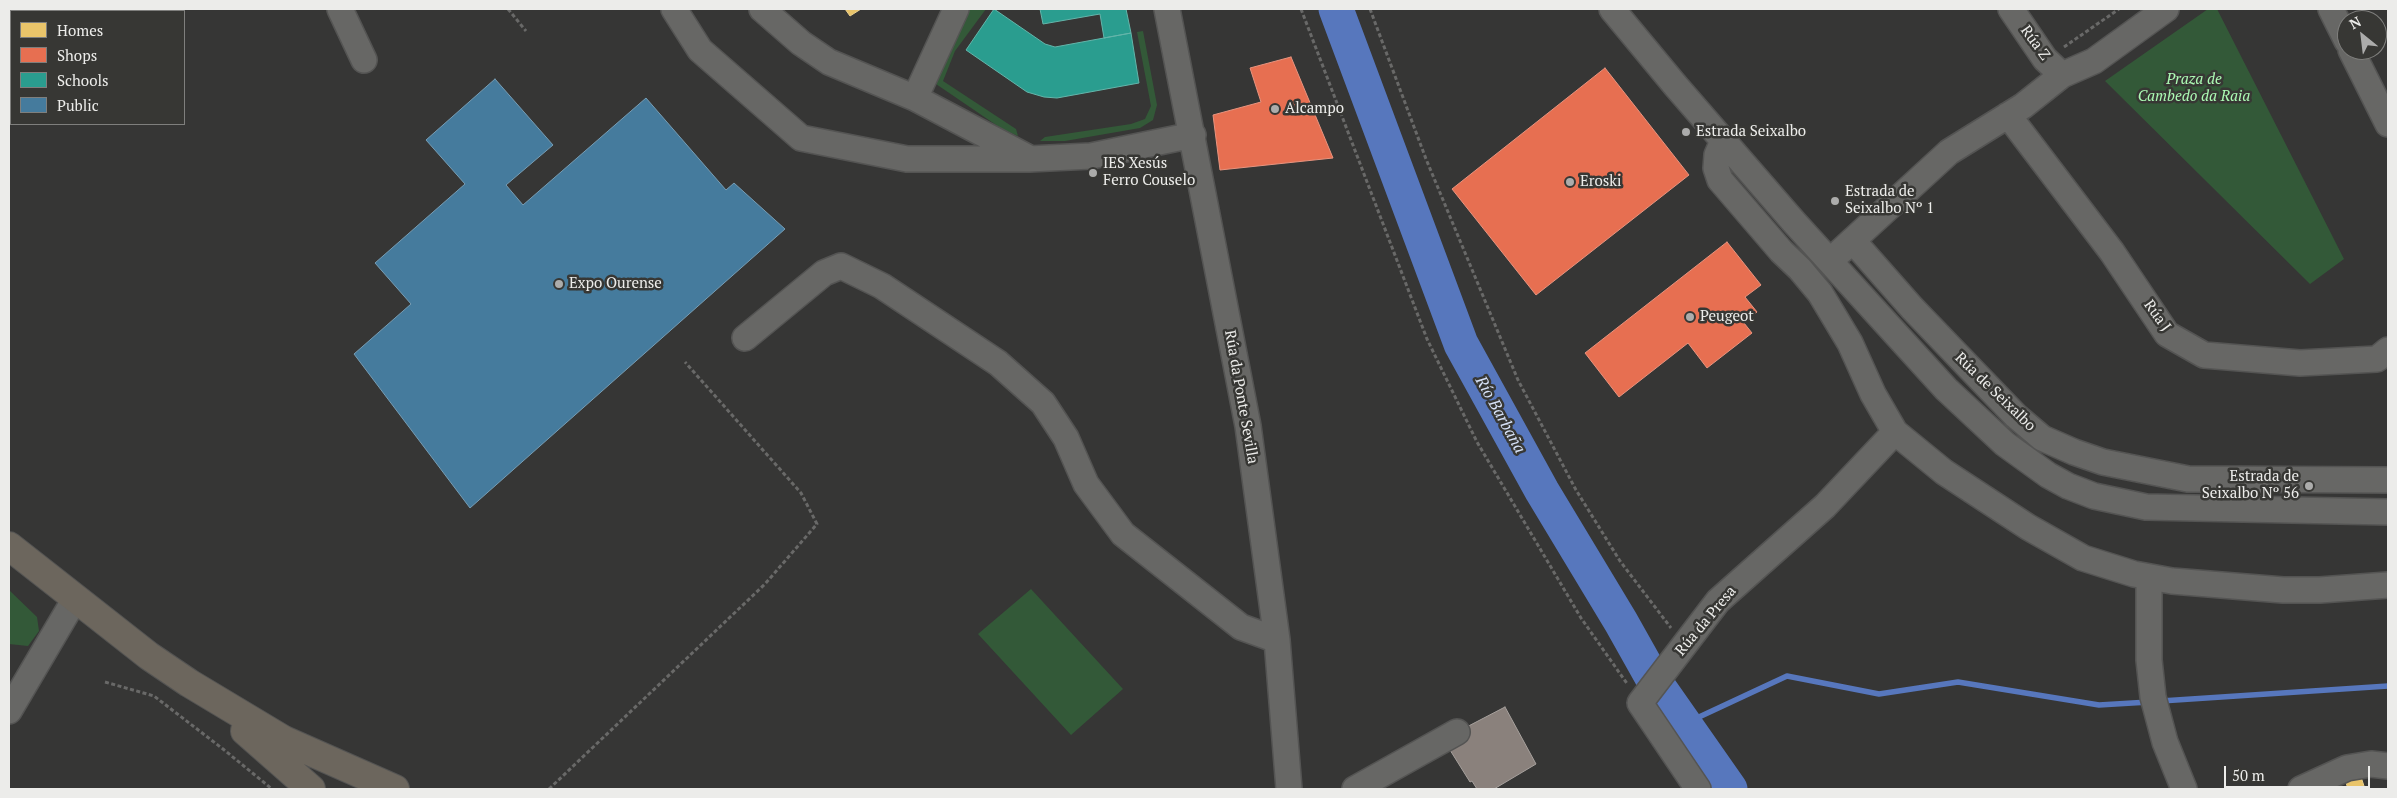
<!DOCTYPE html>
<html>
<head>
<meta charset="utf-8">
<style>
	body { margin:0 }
	#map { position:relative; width:2397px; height:798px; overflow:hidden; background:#363635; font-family:"PT Serif",serif }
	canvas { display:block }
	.frame { position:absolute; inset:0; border:10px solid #ececea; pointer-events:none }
	.legend { position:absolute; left:10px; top:10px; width:175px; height:115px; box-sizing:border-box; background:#373734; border:1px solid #7f7f7d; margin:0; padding:6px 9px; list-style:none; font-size:15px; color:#ececea }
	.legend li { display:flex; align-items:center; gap:10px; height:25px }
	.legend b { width:25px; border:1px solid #7f7f7d }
	.north { position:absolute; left:2337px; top:10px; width:50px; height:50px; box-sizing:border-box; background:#373734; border:1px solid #7f7f7d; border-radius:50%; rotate:331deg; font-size:14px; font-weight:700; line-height:20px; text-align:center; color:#ececea }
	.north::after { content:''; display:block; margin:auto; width:18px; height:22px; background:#acacab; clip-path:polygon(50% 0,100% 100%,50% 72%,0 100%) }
	.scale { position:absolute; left:2224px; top:766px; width:146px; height:22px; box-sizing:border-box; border:2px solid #ececea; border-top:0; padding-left:6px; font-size:15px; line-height:18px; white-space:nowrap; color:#ececea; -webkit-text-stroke:4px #373734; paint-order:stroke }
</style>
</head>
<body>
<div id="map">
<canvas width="2397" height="798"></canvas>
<div class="frame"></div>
<ul class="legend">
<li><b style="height:14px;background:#e9c46a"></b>Homes</li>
<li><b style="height:14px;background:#e76f51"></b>Shops</li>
<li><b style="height:14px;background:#2a9d8f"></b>Schools</li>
<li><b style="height:14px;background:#457b9d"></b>Public</li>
</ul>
<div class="north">N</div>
<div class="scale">50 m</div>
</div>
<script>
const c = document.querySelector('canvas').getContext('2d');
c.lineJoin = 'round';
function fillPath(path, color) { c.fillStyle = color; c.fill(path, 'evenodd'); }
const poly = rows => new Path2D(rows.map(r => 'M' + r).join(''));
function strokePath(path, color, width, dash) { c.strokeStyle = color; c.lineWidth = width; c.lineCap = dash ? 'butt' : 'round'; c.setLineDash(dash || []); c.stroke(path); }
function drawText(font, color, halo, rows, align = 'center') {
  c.font = font + ' "PT Serif",serif'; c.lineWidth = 5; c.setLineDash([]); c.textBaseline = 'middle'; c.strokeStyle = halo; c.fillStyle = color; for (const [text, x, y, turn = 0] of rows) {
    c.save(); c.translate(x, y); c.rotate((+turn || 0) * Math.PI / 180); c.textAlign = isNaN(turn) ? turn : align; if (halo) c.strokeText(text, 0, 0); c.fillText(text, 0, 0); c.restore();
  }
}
fillPath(poly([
	[965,9,986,9,955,51,943,81,1016,129,1018,136,1002,129,936,84],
	[2208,9,2217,9,2344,259,2310,284,2105,81],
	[1143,31,1157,105,1153,120,1140,128,1065,141,1040,141,1045,137,1131,124,1145,119,1151,106,1137,32],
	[1031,589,1123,689,1071,735,978,634],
	[9,590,37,617,39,631,28,646,9,644]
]), '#335938');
const homes = poly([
	[845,9,861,9,850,16,845,9],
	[2358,768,2365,789,2348,789,2343,773,2358,768]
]);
fillPath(homes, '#e9c46a');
strokePath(homes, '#ead090', 1);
const shops = poly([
	[1291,57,1333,158,1220,170,1213,115,1261,102,1250,68,1291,57],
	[1605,68,1689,175,1536,295,1452,189,1605,68],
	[1727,242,1761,285,1745,297,1757,312,1744,323,1752,333,1707,368,1688,343,1619,397,1585,353,1727,242]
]);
fillPath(shops, '#e76f51');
strokePath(shops, '#e8947f', 1);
const schools = poly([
	[994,9,1045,44,1055,47,1131,33,1139,83,1057,98,1044,97,1027,92,966,50,994,9],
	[1040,9,1126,9,1131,33,1104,38,1100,14,1043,24,1040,9]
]);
fillPath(schools, '#2a9d8f');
strokePath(schools, '#64b5aa', 1);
const public = poly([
	[495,79,553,145,506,185,523,205,646,98,726,190,734,183,785,229,470,508,354,354,411,304,375,263,465,184,426,140,495,79]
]);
fillPath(public, '#457b9d');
strokePath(public, '#779db4', 1);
const industry = poly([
	[1505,707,1536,764,1494,789,1477,789,1472,781,1470,782,1450,750,1457,732,1505,707]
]);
fillPath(industry, '#8a817c');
strokePath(industry, '#a7a19d', 1);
strokePath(poly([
	[2161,701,2388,686],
	[1684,724,1787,676,1879,694,1958,682,2099,705,2149,702]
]), '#5777bd', 5.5);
strokePath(poly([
	[1336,9,1461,344,1542,491,1621,622,1653,679,1730,789]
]), '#5777bd', 35);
const minor = poly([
	[340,9,364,60],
	[674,9,700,50,801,138,907,159,1029,159,1091,156,1193,135],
	[762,9,801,43,829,62,915,98,1027,157],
	[1167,9,1248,426,1277,640,1289,789],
	[1612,9,1675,85,1793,221,1946,389,2005,444,2048,475,2068,486,2094,496,2146,507,2388,512],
	[2011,9,2045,59,2062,75],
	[2331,9,2347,41],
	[2351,50,2388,124],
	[915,98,956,9],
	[2008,115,2112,252,2167,334,2204,355,2300,363,2377,359,2388,350],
	[1723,141,1717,155,1716,168,1720,180,1781,251,1800,269,1820,293,1850,343,1873,394,1895,432,1944,472,2028,527,2083,558,2134,574,2172,581,2283,590,2320,590,2388,585],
	[1853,241,1912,308,2016,416,2042,438,2074,452,2103,462,2188,479,2388,480],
	[1841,251,1949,152,2023,106,2062,75,2094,61,2166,9],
	[745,338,824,273,841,266,882,286,998,363,1043,403,1066,438,1086,484,1123,534,1241,627,1277,640],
	[2149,577,2149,660,2153,697,2165,742,2184,789],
	[9,711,75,599],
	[1355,789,1457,732],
	[1698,789,1640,703,1718,601,1825,506,1895,432],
	[2301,789,2347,768,2371,764,2388,766]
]);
const highway = poly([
	[9,546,149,656,189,683,284,740,395,789],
	[245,731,311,789]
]);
strokePath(minor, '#545453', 28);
strokePath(highway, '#545453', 30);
strokePath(poly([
	[508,9,526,31],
	[1301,9,1427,339,1477,442,1581,618,1628,685],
	[1370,9,1426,159,1518,380,1576,490,1620,561,1671,628],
	[2064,47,2119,9],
	[105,682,154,696,223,749,272,789],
	[549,789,765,584,817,524,801,493,685,362]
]), '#696968', 3, [4, 2.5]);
strokePath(minor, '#676765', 25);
strokePath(highway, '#6c665d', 28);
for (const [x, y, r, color] of [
	[1275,109,5,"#acacab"],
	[1686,132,5,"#acacab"],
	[1093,173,5,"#acacab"],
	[1570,182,5,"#acacab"],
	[1835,201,5,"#acacab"],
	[559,284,5,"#acacab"],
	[1690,317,5,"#acacab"],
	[2309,486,5,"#acacab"]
]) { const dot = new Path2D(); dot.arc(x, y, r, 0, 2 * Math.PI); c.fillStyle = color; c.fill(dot); strokePath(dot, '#373734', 2); }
drawText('15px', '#ececea', '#373734', [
	["Rúa Z",2035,43,54],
	["Rúa J",2157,316,54],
	["Rúa de Seixalbo",1995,392,44],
	["Rúa da Ponte Sevilla",1241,397,80],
	["Rúa da Presa",1706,621,-50]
]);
drawText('italic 15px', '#acfbb4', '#373734', [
	["Praza de",2194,80],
	["Cambedo da Raia",2194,97]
]);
drawText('15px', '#ececea', '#373734', [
	["Alcampo",1285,109],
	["Estrada Seixalbo",1696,132],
	["IES Xesús",1103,164],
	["Ferro Couselo",1103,181],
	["Eroski",1580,182],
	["Estrada de",1845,192],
	["Seixalbo Nº 1",1845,209],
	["Expo Ourense",569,284],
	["Peugeot",1700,317],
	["Estrada de",2299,477,"right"],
	["Seixalbo Nº 56",2299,494,"right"]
], 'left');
drawText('italic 16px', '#d7e2f7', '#373734', [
	["Río Barbaña",1500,415,61]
]);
</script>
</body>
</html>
